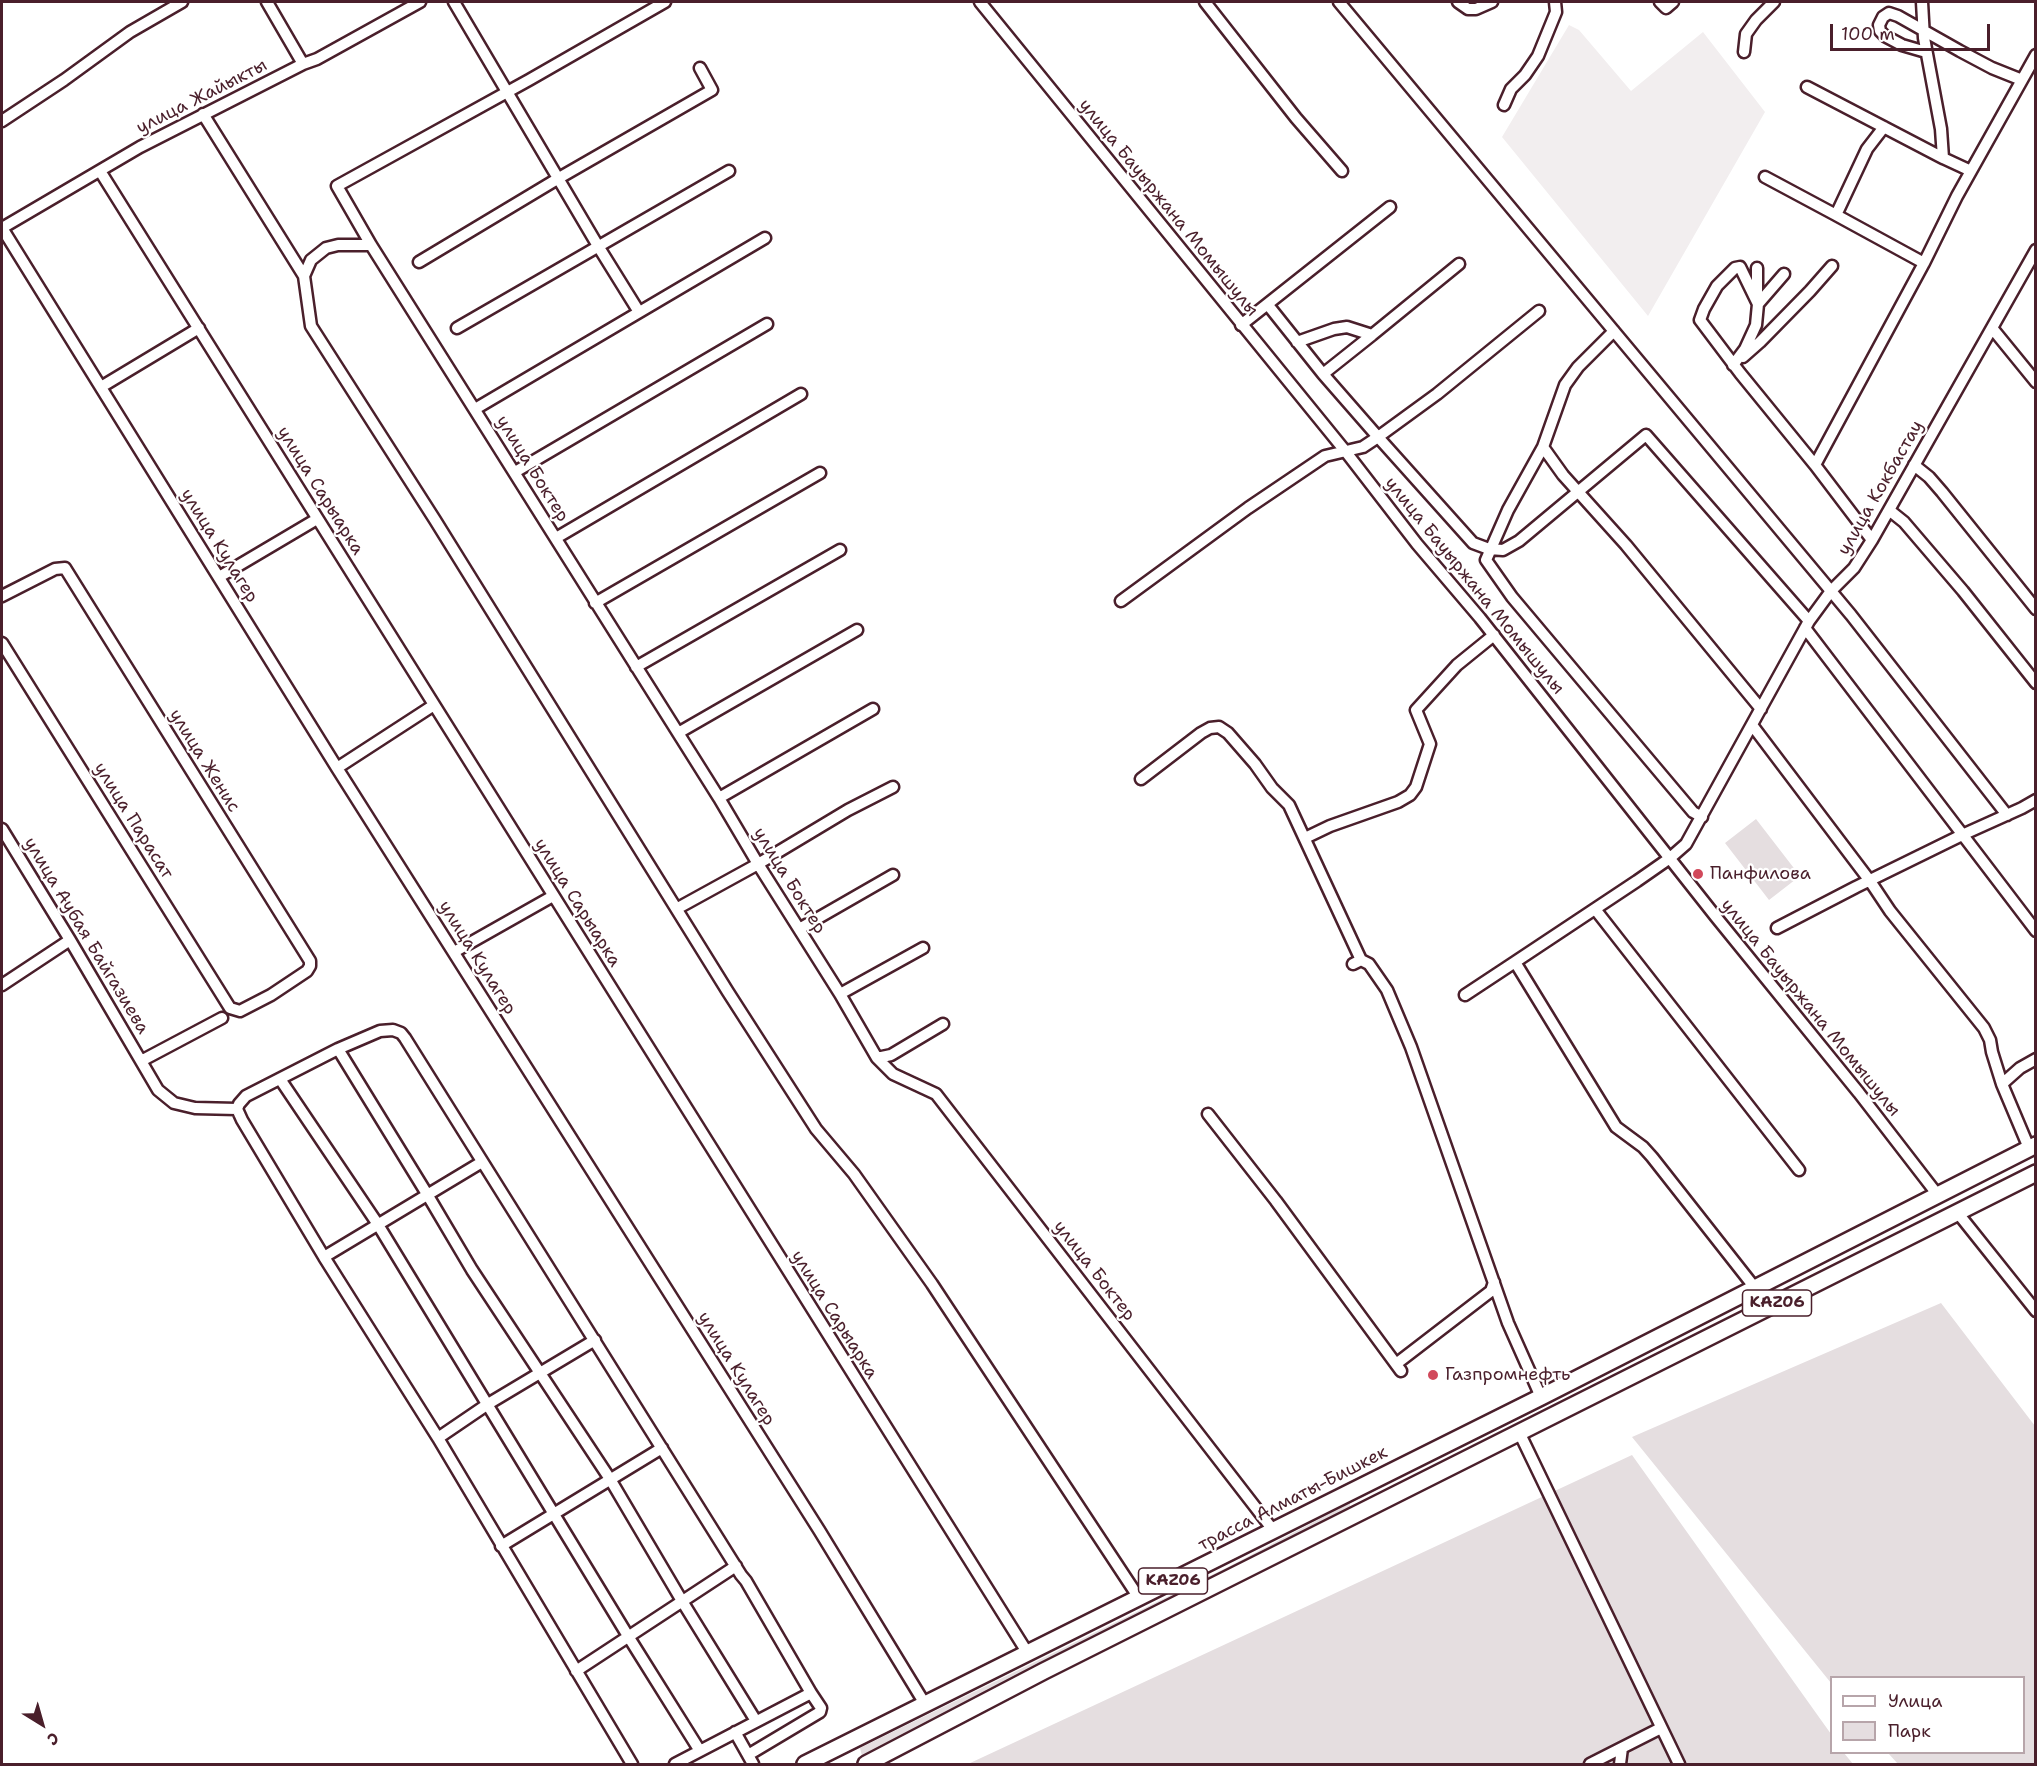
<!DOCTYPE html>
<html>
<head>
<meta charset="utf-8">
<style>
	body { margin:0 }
	#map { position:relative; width:2037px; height:1766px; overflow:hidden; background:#fff; font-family:"Shantell Sans",sans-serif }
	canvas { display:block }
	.frame { position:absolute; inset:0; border:3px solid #4a1f2b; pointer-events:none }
	.legend { position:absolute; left:1830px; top:1676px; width:195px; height:78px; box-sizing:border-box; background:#fff; border:2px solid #b7a5aa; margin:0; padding:8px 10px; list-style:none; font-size:18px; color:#4a1f2b }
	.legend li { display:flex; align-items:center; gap:12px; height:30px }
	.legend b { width:30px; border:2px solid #b7a5aa }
	.north { position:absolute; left:12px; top:1694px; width:60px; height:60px; -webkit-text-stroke:4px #fff; paint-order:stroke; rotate:143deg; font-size:16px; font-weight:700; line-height:24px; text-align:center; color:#4a1f2b }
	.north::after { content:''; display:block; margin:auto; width:21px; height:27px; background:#4a1f2b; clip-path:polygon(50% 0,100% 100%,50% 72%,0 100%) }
	.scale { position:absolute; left:1830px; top:24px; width:160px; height:27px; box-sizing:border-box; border:3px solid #4a1f2b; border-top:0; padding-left:8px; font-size:18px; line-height:21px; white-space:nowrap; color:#4a1f2b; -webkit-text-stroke:4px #fff; paint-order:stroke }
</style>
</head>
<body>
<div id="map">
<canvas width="2037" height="1766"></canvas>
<div class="frame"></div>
<ul class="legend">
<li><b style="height:8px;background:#fff"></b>Улица</li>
<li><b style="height:16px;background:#e5dee0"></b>Парк</li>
</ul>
<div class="north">С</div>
<div class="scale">100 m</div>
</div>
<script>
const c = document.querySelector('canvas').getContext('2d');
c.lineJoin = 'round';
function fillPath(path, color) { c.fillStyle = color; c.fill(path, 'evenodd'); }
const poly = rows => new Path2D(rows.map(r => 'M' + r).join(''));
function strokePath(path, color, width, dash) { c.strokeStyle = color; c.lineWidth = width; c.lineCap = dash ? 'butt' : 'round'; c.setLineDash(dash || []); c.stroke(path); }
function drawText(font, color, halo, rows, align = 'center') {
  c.font = font + ' "Shantell Sans",sans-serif'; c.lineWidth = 4.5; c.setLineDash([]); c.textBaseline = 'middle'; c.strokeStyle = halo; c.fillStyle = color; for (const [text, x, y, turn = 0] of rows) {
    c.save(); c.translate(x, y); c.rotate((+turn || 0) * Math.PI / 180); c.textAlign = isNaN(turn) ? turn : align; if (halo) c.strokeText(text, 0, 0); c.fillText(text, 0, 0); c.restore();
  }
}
fillPath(poly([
	[1569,25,1579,30,1631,91,1703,32,1765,112,1648,316,1502,137]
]), '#f2eeef');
fillPath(poly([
	[1756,819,1800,876,1769,900,1725,843],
	[1941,1303,2035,1426,2035,1764,1898,1764,1888,1753,2024,1752,2024,1678,1832,1678,1831,1683,1632,1437],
	[1632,1455,1831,1734,1832,1752,1844,1753,1853,1764,968,1764],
	[1350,1503,1350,1513,862,1756,860,1748,1230,1566]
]), '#e5dee0');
const minor = poly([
	[267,2,303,64],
	[454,2,598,246,639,312],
	[665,2,529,80,337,186,371,245,719,798,758,864,840,994,877,1058,893,1074,936,1094,1273,1530],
	[980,2,1346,452,1417,544,1480,618,1716,917,1859,1093,1937,1194],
	[1205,2,1296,118,1342,171],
	[1339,2,1851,615,2007,815],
	[1458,2,1468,9,1476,9,1492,2],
	[1660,2,1666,8,1673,2],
	[1922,2,1924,38,1941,129,1943,158,1971,171],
	[1744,52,1746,34,1756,20,1774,2],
	[1926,52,1902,45,1885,36,1880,31,1879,25,1883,17,1889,13,1898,16,1960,51,1992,68,2022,80],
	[1807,87,1943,158],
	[1504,105,1511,89,1525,75,1538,56,1556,12,1555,2],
	[203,114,304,276,311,326,435,520,728,992,816,1129,854,1174,932,1284,1139,1598],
	[2,121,64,80,130,32,182,2],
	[100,171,1027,1652],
	[1765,177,1836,215,1867,149,1884,127],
	[1836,215,1924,263],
	[2,228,337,768,819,1530,925,1704],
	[2,228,140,147,303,64,317,59,420,2],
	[419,262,559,178,712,90,700,68],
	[1757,268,1757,298],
	[304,276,311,260,326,248,338,245,371,245],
	[1758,304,1784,274],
	[1539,311,1437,394,1378,437,1473,543,1489,549,1503,550,1519,541,1646,435,1809,621],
	[1241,325,1390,207],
	[457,328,729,171],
	[1992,328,2036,382],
	[1614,331,1578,367,1565,385,1543,447,1508,510,1486,560,1512,597,1650,761,1693,812,1702,817],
	[1297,342,1334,329,1347,327,1372,335,1459,264],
	[1743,357,1760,342,1810,291,1832,266],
	[1733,365,1745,349,1756,325,1758,304,1740,267,1735,268,1717,286,1704,309,1700,320,1740,373,1815,465],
	[1323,374,1372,335],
	[101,387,199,328],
	[475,409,765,238],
	[1543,447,1563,475,1626,545,1761,709],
	[1914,465,1929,477,1942,492,2036,609],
	[515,472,767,324],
	[1889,510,1904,522,1963,591,2036,683],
	[556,538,801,394],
	[1872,540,1815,465,1924,263,1957,196,2036,55],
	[219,577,317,519],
	[2,596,55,569,65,568,310,961,310,966,307,971,271,995,240,1011,230,1008,2,643],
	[1121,601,1248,508,1325,456,1363,447,1378,437,1323,374,1268,305],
	[595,603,820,473],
	[1805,628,2036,931],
	[636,667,840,550],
	[1752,725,1870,881,1890,911,1984,1028,1990,1040,1992,1052,2002,1084,2029,1148],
	[678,733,857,630],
	[337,768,434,705],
	[1141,779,1201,733,1210,728,1219,727,1228,733,1255,764,1272,788,1289,805,1361,960],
	[719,798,873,709],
	[2,829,70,940,158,1090,174,1103,195,1108,237,1109],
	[1305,838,1330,826,1398,802,1410,795,1416,787,1430,744,1416,710,1457,665,1494,635],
	[678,908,758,864,848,810,893,787],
	[1595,909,1799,1170],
	[1777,928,1856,887,1962,835,2022,808,2036,800],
	[799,929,893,875],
	[454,952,553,896],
	[1353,964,1361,960,1369,964,1387,990,1411,1047,1508,1323,1541,1397],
	[2,985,70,940],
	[840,994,923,948],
	[1465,995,1515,962],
	[338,1049,427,1194,472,1270,610,1479,682,1601,756,1721],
	[877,1058,891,1055,943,1024],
	[141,1061,222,1018],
	[280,1079,377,1223,628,1636,700,1751],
	[2002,1084,2020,1068,2036,1059],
	[1208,1114,1276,1201,1401,1371],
	[1957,1212,2036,1311],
	[324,1257,482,1162],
	[1755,1288,1652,1157,1643,1147,1616,1127,1515,962,1637,881,1670,858,1686,844,1809,621,1831,591,1854,568,1872,540,2036,250],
	[1396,1364,1491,1291,1494,1282],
	[1519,1432,1679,1764],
	[438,1438,488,1404,595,1340],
	[501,1546,662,1448],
	[576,1671,736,1566],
	[735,1732,753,1764],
	[632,1764,438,1438,324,1257,242,1120,237,1109,239,1104,246,1096,338,1049,380,1031,393,1030,401,1033,405,1038,741,1575,746,1581,811,1693,821,1708,820,1712,748,1755],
	[675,1764,811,1693],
	[1590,1764,1661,1728],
	[1620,1764,1622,1748]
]);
const highway = poly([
	[805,1764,1541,1397,2036,1145],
	[866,1764,1044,1671,2036,1173]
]);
strokePath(minor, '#4a1f2b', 15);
strokePath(highway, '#4a1f2b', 20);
strokePath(minor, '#fff', 10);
strokePath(highway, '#fff', 15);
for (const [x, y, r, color] of [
	[1698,874,6,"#d1495b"],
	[1433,1375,6,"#d1495b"]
]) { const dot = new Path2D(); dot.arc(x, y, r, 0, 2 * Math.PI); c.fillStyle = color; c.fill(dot); strokePath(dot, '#fff', 2); }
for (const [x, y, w] of [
	[1777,1303,69],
	[1173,1581,69]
]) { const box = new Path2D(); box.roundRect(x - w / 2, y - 13, w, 26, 4.5); c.fillStyle = '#fff'; c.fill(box); strokePath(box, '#4a1f2b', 1.5); }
drawText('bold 16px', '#4a1f2b', null, [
	["KАZ06",1777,1303],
	["KАZ06",1173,1581]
]);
drawText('18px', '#4a1f2b', '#fff', [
	["улица Жайыкты",202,97,-27],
	["улица Бауыржана Момышулы",1168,208,51],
	["улица Боктер",532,469,58],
	["улица Кокбастау",1881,488,-60],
	["улица Сарыарка",320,491,58],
	["улица Кулагер",219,546,58],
	["улица Бауыржана Момышулы",1474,586,51],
	["улица Женис",204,761,58],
	["улица Парасат",133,821,58],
	["улица Боктер",789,881,58],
	["улица Сарыарка",577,903,58],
	["улица Аубая Байгазиева",86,936,59],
	["улица Кулагер",477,958,58],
	["улица Бауыржана Момышулы",1810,1008,51],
	["улица Боктер",1094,1271,52],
	["улица Сарыарка",834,1315,58],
	["улица Кулагер",736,1369,58],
	["трасса Алматы-Бишкек",1293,1499,-27]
]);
drawText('18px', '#4a1f2b', '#fff', [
	["Панфилова",1710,874],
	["Газпромнефть",1445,1375]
], 'left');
</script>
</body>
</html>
